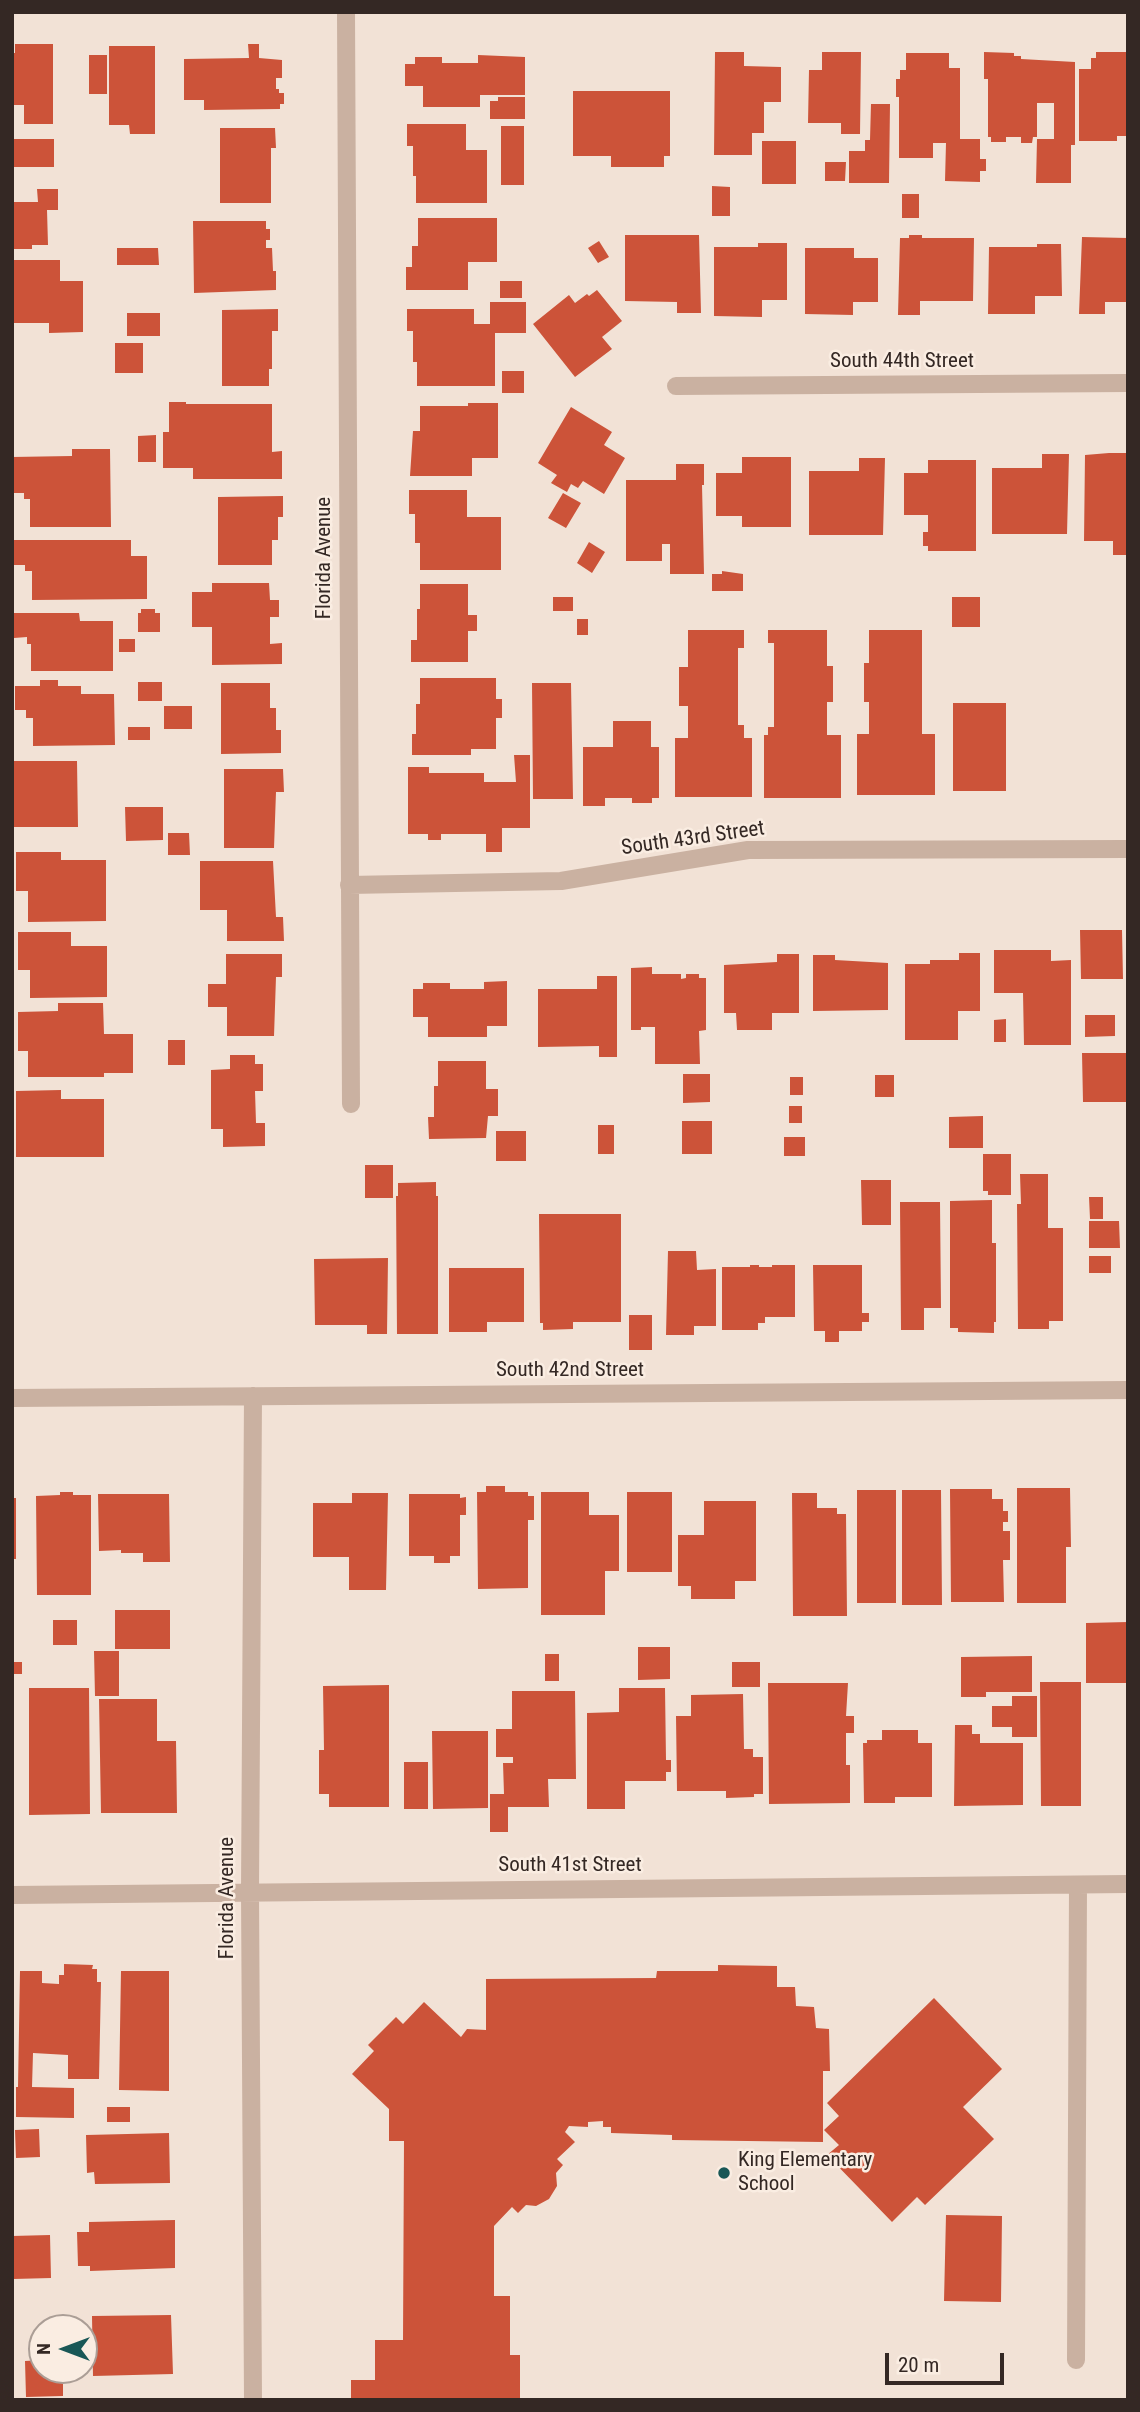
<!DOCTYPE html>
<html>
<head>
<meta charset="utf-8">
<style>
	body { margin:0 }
	#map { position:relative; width:1140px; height:2412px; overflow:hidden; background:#f2e2d6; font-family:"Roboto Condensed",sans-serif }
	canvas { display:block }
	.frame { position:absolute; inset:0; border:14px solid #342824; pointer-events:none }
	.north { position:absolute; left:28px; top:2314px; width:70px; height:70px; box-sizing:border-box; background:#faede2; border:2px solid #ab9e96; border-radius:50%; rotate:270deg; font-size:19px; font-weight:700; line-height:28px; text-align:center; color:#342824 }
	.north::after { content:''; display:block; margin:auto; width:24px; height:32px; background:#195756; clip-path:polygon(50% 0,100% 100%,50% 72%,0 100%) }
	.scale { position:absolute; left:885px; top:2353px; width:119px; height:32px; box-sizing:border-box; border:4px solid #342824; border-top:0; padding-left:9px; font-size:21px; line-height:24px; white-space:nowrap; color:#342824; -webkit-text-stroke:5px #faede2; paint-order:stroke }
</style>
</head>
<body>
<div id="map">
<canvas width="1140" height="2412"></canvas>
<div class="frame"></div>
<div class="north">N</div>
<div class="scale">20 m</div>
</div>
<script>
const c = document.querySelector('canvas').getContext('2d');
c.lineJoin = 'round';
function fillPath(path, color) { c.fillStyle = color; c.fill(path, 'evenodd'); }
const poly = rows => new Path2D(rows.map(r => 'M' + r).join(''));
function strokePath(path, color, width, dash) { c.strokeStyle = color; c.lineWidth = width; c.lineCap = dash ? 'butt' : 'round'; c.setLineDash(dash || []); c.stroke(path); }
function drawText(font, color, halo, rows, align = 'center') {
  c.font = font + ' "Roboto Condensed",sans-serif'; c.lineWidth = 5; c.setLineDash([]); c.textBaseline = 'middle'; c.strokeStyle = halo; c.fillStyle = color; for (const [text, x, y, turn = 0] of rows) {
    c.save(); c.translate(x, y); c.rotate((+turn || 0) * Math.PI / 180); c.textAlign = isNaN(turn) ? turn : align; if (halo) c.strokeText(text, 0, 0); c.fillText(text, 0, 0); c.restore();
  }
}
fillPath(poly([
	[15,44,53,44,53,124,24,124,24,105,12,105,12,53,15,53],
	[248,44,259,44,259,58,282,60,282,78,276,78,276,89,279,89,279,93,284,93,284,104,280,104,280,109,204,110,204,100,184,100,184,59,249,58],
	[109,46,155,46,155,134,130,134,129,125,109,125],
	[715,52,744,52,744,66,781,67,781,102,764,102,764,133,752,133,752,155,714,155],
	[822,52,861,52,860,134,841,134,841,123,808,123,809,70,822,70],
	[984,52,1014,53,1014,56,1021,56,1021,59,1075,62,1075,145,1071,145,1071,183,1036,183,1037,139,1054,139,1054,103,1037,103,1037,137,1033,137,1032,143,1021,143,1021,137,1006,137,1006,142,991,142,991,137,988,137,988,79,984,79],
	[1096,52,1128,52,1127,136,1117,136,1117,141,1079,141,1079,69,1091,69,1091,58,1096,58],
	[906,53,949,53,949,68,960,68,960,139,980,139,980,159,986,159,986,171,980,171,980,182,945,181,946,143,933,143,933,158,899,158,899,97,896,97,896,79,900,79,900,70,906,70],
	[89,55,107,55,107,94,89,94],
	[478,55,525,57,525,95,480,95,480,107,423,107,423,86,405,86,405,64,415,64,415,57,442,57,442,63,478,63],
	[573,91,670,91,670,156,664,156,664,167,611,167,611,156,573,156],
	[498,97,525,97,525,119,490,119,490,101,498,101],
	[871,104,890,104,889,183,849,183,849,151,865,151,865,140,870,140],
	[407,124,466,124,466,150,487,150,487,203,416,203,416,176,413,176,413,146,407,146],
	[501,126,524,126,524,185,501,185],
	[220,128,275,128,276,148,271,148,271,203,220,203],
	[12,139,54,139,54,167,12,167],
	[762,141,796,141,796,184,762,184],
	[825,162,846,162,845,181,825,181],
	[712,186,730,187,730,216,712,216],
	[37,189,58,189,58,210,47,210,48,245,32,245,32,249,12,249,12,202,38,202],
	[902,194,919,194,919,218,902,218],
	[418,218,497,218,497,262,468,262,468,290,406,290,406,267,412,267,412,246,418,246],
	[193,221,266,221,266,229,270,229,270,240,266,240,266,248,272,248,273,271,276,271,276,290,194,293],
	[625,235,699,235,701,313,677,313,677,302,625,301],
	[909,235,922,235,922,238,974,238,973,301,920,301,920,315,898,315,900,238,909,238],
	[1082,237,1128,238,1128,302,1105,302,1105,314,1079,314],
	[599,241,609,257,598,263,588,248],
	[758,243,787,243,787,300,762,300,762,317,714,316,714,247,758,247],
	[1037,244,1061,244,1062,296,1035,296,1035,314,988,314,989,247,1037,247],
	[117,248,158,248,159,265,117,265],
	[805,248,854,248,854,258,878,258,878,302,853,302,853,315,805,314],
	[12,260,60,260,60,281,83,281,83,332,49,333,49,323,12,323],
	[500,281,522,281,522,298,500,298],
	[597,290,622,321,602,337,612,349,575,377,533,324,569,295,575,303,587,294,589,296],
	[490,302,526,302,526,333,495,333,495,386,417,386,417,362,413,362,413,331,407,331,407,309,474,309,474,324,490,324],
	[278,309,278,331,272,331,272,369,269,369,269,386,222,386,222,310],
	[127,313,160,313,160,336,127,336],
	[115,343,143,343,143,373,115,373],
	[502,371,524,371,524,393,502,393],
	[169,402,186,402,186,404,272,404,272,452,282,451,282,479,193,479,193,468,163,468,163,432,169,432],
	[468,403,498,403,498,458,472,458,472,476,410,476,413,431,420,431,420,406,468,406],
	[571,407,612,432,604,445,625,458,604,494,583,481,578,488,571,484,567,492,551,483,557,475,538,463],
	[156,435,156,462,138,462,138,436],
	[72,449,110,449,111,527,30,527,30,499,24,499,24,493,12,493,12,457,72,456],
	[1109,453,1128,453,1128,555,1113,555,1113,541,1084,541,1085,455],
	[1042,454,1069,454,1067,534,992,534,992,468,1042,468],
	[742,457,791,457,791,527,742,527,742,516,716,516,716,473,742,473],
	[859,458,885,458,883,535,809,535,809,471,859,471],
	[928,460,976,460,976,551,928,551,928,546,923,546,923,532,928,532,928,515,904,515,904,473,928,473],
	[676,464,704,464,704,485,702,485,704,574,670,574,670,544,662,544,662,561,626,561,626,480,676,480],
	[409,490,467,490,467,517,501,517,501,570,420,570,420,543,415,543,415,514,409,514],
	[563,493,581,503,566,528,548,518],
	[283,496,283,517,278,517,278,540,272,540,272,565,218,565,218,497],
	[12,540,131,540,131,556,147,556,147,599,32,600,32,571,25,571,25,565,12,565],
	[589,542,605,552,592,573,577,563],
	[722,571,743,574,743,591,712,591,712,574,722,574],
	[212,583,269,583,270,600,279,600,279,617,270,617,270,644,282,643,282,664,212,665,212,627,192,627,192,592,212,592],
	[420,584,468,584,468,615,477,615,477,631,468,631,468,662,411,662,411,640,417,640,417,609,420,609],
	[553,597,573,597,573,611,553,611],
	[952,597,980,597,980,627,952,627],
	[141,609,155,609,155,613,160,613,160,632,138,632,138,613,141,613],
	[14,613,79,613,80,621,113,621,113,671,31,671,31,644,27,644,27,637,14,638],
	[577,619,588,619,588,635,577,635],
	[688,630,744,630,744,648,738,648,738,725,744,725,744,738,752,738,752,797,675,797,675,738,688,738,688,706,679,706,679,667,688,667],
	[768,630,827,630,827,666,833,666,833,702,827,702,827,735,841,735,841,798,764,798,764,735,768,735,768,727,774,727,774,643,768,643],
	[869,630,922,630,922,734,935,734,935,795,857,795,857,734,869,734,869,702,864,702,864,663,869,663],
	[119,639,135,639,135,652,119,652],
	[420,678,496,678,496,699,502,699,502,718,496,718,496,749,471,749,471,755,412,755,412,734,416,734,416,704,420,704],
	[40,680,58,680,58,686,81,686,81,694,114,694,115,745,33,746,33,718,26,718,26,710,15,710,15,686,40,686],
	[138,682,162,682,162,701,138,701],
	[221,683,270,683,270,708,276,708,276,730,281,730,281,753,221,754],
	[532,683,571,683,573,799,533,799],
	[953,703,1006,703,1006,791,953,791],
	[164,706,192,706,192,729,164,729],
	[613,721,651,721,651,747,659,747,659,798,652,798,652,803,632,803,632,798,605,798,605,806,583,806,583,747,613,747],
	[128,727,150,727,150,740,128,740],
	[514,755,530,755,530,828,502,828,502,852,486,852,486,834,441,834,441,840,428,840,428,834,408,834,408,767,429,767,429,773,484,773,484,782,516,782],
	[12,761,77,761,78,827,12,827],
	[224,769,283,769,284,792,276,792,274,848,224,848],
	[125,807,163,807,163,840,126,841],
	[168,833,189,833,190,855,168,855],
	[16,852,61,852,61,860,106,860,106,921,28,922,28,891,16,891],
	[200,861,273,861,276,917,283,917,284,941,227,941,227,910,200,910],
	[1080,930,1122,930,1123,979,1081,979],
	[18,932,71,932,71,946,107,946,107,997,30,998,30,970,18,970],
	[994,950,1051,950,1051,961,1071,960,1071,1045,1024,1045,1023,993,994,993],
	[959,953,980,953,980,1011,958,1011,958,1040,905,1040,905,964,930,964,930,960,959,960],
	[226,954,282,954,282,977,276,977,274,1036,227,1036,227,1007,208,1007,208,984,226,984],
	[777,954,799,954,799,1013,772,1013,772,1030,737,1030,736,1013,724,1013,724,965,777,962],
	[813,955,835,955,835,960,888,963,888,1010,813,1011],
	[652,967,652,974,681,974,681,979,686,978,686,974,699,974,699,978,706,978,706,1030,699,1031,700,1064,655,1064,655,1027,641,1027,641,1030,631,1030,631,968],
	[597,976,617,976,617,1057,599,1057,599,1046,538,1047,538,989,597,989],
	[507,981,507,1026,487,1026,487,1037,428,1037,428,1017,413,1017,413,989,423,989,423,983,450,983,450,989,484,989,484,982],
	[58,1003,103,1003,104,1034,133,1034,133,1073,104,1073,104,1077,28,1077,28,1051,18,1051,18,1012,58,1011],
	[1085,1015,1115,1015,1115,1036,1085,1037],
	[1006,1019,1006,1042,994,1042,994,1020],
	[168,1040,185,1040,185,1065,168,1065],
	[1082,1053,1128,1053,1128,1102,1083,1102],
	[230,1055,255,1055,255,1064,263,1064,263,1091,255,1091,256,1123,265,1123,265,1146,223,1147,223,1129,211,1129,211,1070,230,1069],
	[438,1061,486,1061,486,1089,498,1089,498,1116,488,1116,486,1138,429,1139,428,1117,434,1117,434,1086,438,1086],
	[683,1074,710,1074,710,1102,683,1103],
	[875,1075,894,1075,894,1097,875,1097],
	[790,1077,803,1077,803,1095,790,1095],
	[61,1090,61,1099,104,1099,104,1157,16,1157,16,1091],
	[789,1106,802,1106,802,1123,789,1123],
	[983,1116,983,1148,949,1148,949,1117],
	[682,1121,712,1121,712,1154,682,1154],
	[598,1125,614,1125,614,1154,598,1154],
	[496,1131,526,1131,526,1161,496,1161],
	[784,1137,805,1137,805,1156,784,1156],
	[983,1154,1011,1154,1011,1195,988,1195,988,1191,983,1191],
	[365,1165,393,1165,393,1198,365,1198],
	[1020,1174,1048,1174,1048,1228,1063,1228,1063,1321,1049,1321,1049,1329,1018,1329,1017,1204,1021,1204],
	[861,1180,891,1180,891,1225,862,1225],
	[436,1182,436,1196,438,1196,438,1334,397,1334,396,1196,398,1196,398,1183],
	[1089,1197,1103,1197,1103,1219,1090,1219],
	[992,1200,992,1243,996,1243,996,1322,994,1322,994,1333,958,1332,958,1328,950,1328,950,1201],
	[900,1202,940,1202,941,1308,924,1308,924,1330,901,1330],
	[539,1214,621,1214,621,1322,573,1322,573,1329,543,1330,543,1323,540,1323],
	[1089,1221,1119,1221,1120,1248,1089,1248],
	[668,1251,696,1251,697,1270,716,1269,716,1326,694,1326,694,1335,666,1335],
	[1089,1256,1111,1256,1111,1273,1089,1273],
	[388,1258,387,1334,367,1334,367,1325,315,1325,314,1259],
	[750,1265,759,1265,759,1267,772,1267,772,1265,795,1265,795,1317,765,1317,765,1323,758,1323,758,1330,722,1330,722,1267,750,1267],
	[813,1265,862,1265,862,1313,869,1313,869,1322,862,1322,862,1331,839,1331,839,1342,825,1342,825,1331,814,1331],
	[449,1268,524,1268,524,1322,487,1322,487,1332,449,1332],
	[629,1315,652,1315,652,1350,629,1350],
	[486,1486,505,1486,505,1492,528,1492,528,1496,534,1496,534,1520,528,1520,528,1588,478,1589,477,1492,486,1492],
	[1017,1488,1070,1488,1071,1547,1066,1547,1066,1603,1017,1603],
	[950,1489,992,1489,992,1499,1003,1499,1003,1511,1008,1511,1008,1522,1003,1522,1003,1531,1010,1531,1010,1560,1003,1560,1004,1602,951,1602],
	[857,1490,896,1490,896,1603,857,1603],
	[902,1490,941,1490,942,1605,902,1605],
	[60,1492,73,1492,73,1495,91,1495,91,1595,37,1595,36,1496,60,1495],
	[541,1492,589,1492,589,1515,619,1515,619,1571,605,1571,605,1615,541,1615],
	[627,1492,672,1492,672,1572,627,1572],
	[352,1493,388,1493,386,1590,349,1590,349,1557,313,1557,313,1503,352,1503],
	[792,1493,817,1493,817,1508,837,1508,837,1514,846,1514,847,1616,793,1616],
	[98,1494,169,1494,170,1562,143,1562,143,1553,121,1553,121,1550,99,1551],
	[409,1494,460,1494,460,1498,466,1497,466,1515,460,1515,460,1556,450,1556,450,1563,434,1563,434,1556,409,1556],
	[12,1498,16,1498,16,1559,12,1559],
	[704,1501,756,1501,756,1581,735,1581,735,1599,691,1599,691,1586,678,1586,678,1535,704,1535],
	[115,1610,170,1610,170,1649,115,1649],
	[53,1620,77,1620,77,1645,53,1645],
	[1128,1622,1128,1683,1086,1683,1086,1623],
	[638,1647,670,1647,670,1679,638,1680],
	[94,1651,119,1651,119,1696,95,1696],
	[545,1654,559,1654,559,1681,545,1681],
	[1032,1656,1032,1692,986,1692,986,1697,961,1697,961,1657],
	[12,1662,22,1662,22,1674,12,1674],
	[732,1662,760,1662,760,1687,732,1687],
	[1040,1682,1081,1682,1081,1806,1041,1806],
	[768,1683,848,1683,846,1716,854,1716,854,1733,846,1733,846,1765,850,1765,850,1803,769,1804],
	[389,1685,389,1807,329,1807,329,1794,319,1794,319,1750,324,1750,323,1686],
	[29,1688,89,1688,90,1814,29,1815],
	[619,1688,665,1688,666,1760,671,1760,671,1772,666,1772,666,1781,625,1781,625,1809,587,1809,587,1713,619,1712],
	[512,1691,575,1691,576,1779,548,1779,549,1807,508,1807,508,1832,490,1832,490,1794,504,1794,503,1763,513,1763,513,1757,496,1757,496,1729,512,1729],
	[743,1694,744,1749,753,1749,753,1757,763,1757,763,1794,754,1794,754,1797,726,1798,726,1791,677,1791,676,1716,691,1716,691,1695],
	[1012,1696,1037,1696,1037,1737,1012,1737,1012,1727,992,1727,992,1706,1012,1706],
	[99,1699,157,1699,157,1741,176,1741,177,1813,101,1813],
	[955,1725,972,1725,972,1734,980,1734,980,1743,1023,1743,1023,1805,954,1806],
	[882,1730,918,1730,918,1743,932,1743,932,1797,895,1797,895,1803,864,1803,863,1743,867,1743,867,1740,882,1740],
	[432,1731,488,1731,488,1808,433,1809],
	[404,1762,428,1762,428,1809,404,1809],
	[64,1964,93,1965,92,1969,97,1969,97,1982,101,1982,99,2079,68,2079,68,2055,33,2053,32,2087,74,2088,74,2118,16,2117,16,2087,18,2087,20,1971,42,1971,42,1983,59,1984,59,1975,64,1975],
	[718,1965,777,1966,777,1987,795,1987,796,2006,814,2007,816,2028,829,2029,830,2071,823,2071,823,2142,672,2140,672,2135,611,2133,611,2127,603,2127,603,2121,588,2122,588,2127,569,2126,565,2132,575,2142,557,2159,563,2165,556,2173,557,2186,549,2199,536,2206,526,2205,518,2213,512,2207,494,2226,494,2296,510,2296,510,2355,520,2355,520,2400,351,2400,351,2380,375,2380,375,2340,403,2340,404,2141,389,2141,389,2109,352,2074,374,2051,368,2045,396,2017,403,2024,424,2002,461,2037,467,2029,486,2030,486,1979,656,1978,657,1971,718,1971],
	[121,1971,169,1971,169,2091,119,2090],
	[934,1998,1002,2069,963,2107,994,2139,925,2205,917,2197,892,2222,827,2155,839,2145,824,2130,839,2116,827,2103],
	[107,2107,130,2107,130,2122,107,2122],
	[39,2129,40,2157,16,2158,15,2130],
	[169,2133,170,2183,95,2184,94,2172,87,2173,86,2135],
	[946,2215,1002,2216,1001,2302,944,2301],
	[175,2220,175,2268,90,2271,90,2266,78,2266,77,2232,89,2232,89,2222],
	[50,2235,51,2278,13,2279,12,2236],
	[171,2315,173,2374,93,2376,92,2316],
	[42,2360,42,2370,63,2370,63,2396,26,2397,25,2361]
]), '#cc5339');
strokePath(poly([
	[346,12,351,1104],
	[676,386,1128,383],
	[349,885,561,881,748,850,1128,849],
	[12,1398,1128,1390],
	[12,1895,1128,1884],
	[1076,2360,1078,1886],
	[253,2400,250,1891,253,1396]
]), '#cab1a1', 18);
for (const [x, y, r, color] of [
	[724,2173,7,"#195756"]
]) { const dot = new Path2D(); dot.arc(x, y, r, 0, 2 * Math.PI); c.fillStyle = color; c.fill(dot); strokePath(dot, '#faede2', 2.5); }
drawText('21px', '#342824', '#faede2', [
	["South 44th Street",902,362],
	["Florida Avenue",325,558,-90],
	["South 43rd Street",693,839,-8],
	["South 42nd Street",570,1371],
	["South 41st Street",570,1866],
	["Florida Avenue",228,1898,-90]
]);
drawText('21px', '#342824', '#faede2', [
	["King Elementary",738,2161],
	["School",738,2185]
], 'left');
</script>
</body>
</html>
